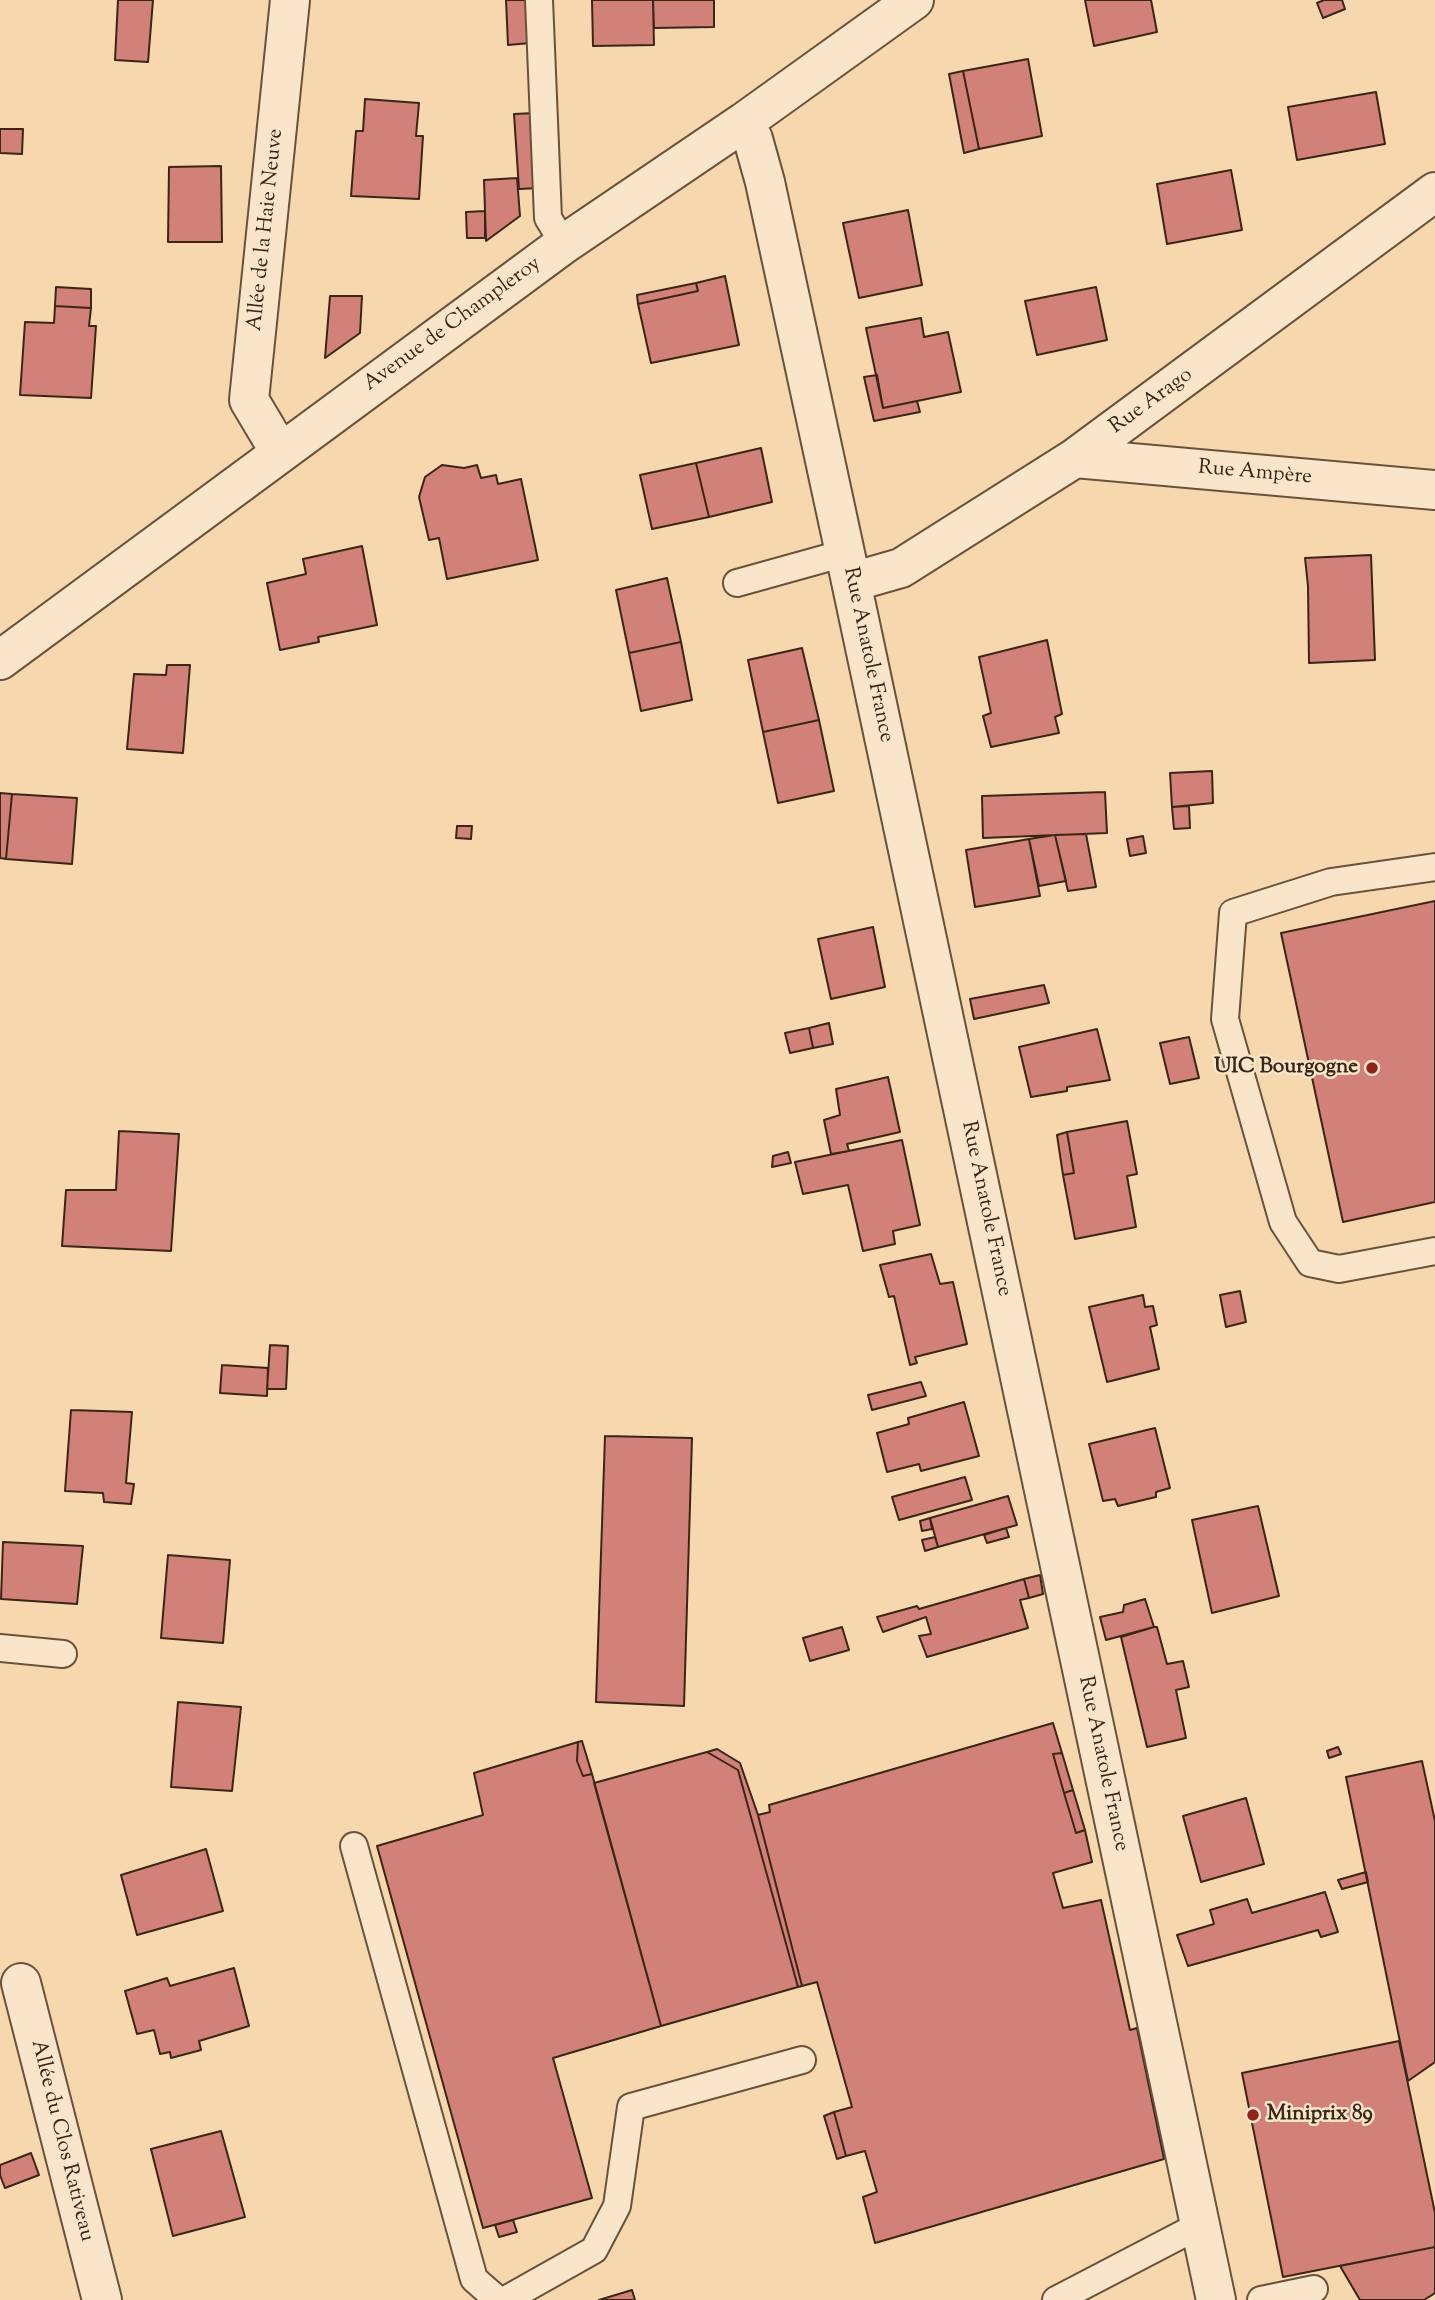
<!DOCTYPE html>
<html>
<head>
<meta charset="utf-8">
<style>
	body { margin:0 }
	canvas { display:block; background:#f6d7ae }
</style>
</head>
<body>
<canvas width="1435" height="2300"></canvas>
<script>
const c = document.querySelector('canvas').getContext('2d');
c.lineJoin = 'round';
function fillPath(path, color) { c.fillStyle = color; c.fill(path, 'evenodd'); }
const poly = rows => new Path2D(rows.map(r => 'M' + r).join(''));
function strokePath(path, color, width, dash) { c.strokeStyle = color; c.lineWidth = width; c.lineCap = dash ? 'butt' : 'round'; c.setLineDash(dash || []); c.stroke(path); }
function drawText(font, color, halo, rows, align = 'center') {
  c.font = font + ' "Sorts Mill Goudy",serif'; c.lineWidth = 5; c.setLineDash([]); c.textBaseline = 'middle'; c.strokeStyle = halo; c.fillStyle = color; for (const [text, x, y, turn = 0] of rows) {
    c.save(); c.translate(x, y); c.rotate((+turn || 0) * Math.PI / 180); c.textAlign = isNaN(turn) ? turn : align; if (halo) c.strokeText(text, 0, 0); c.fillText(text, 0, 0); c.restore();
  }
}
const building = poly([
	[118,0,153,0,148,62,115,60,118,0],
	[506,0,526,0,530,43,508,45,506,0],
	[592,0,653,0,654,45,593,46,592,0],
	[653,0,714,0,714,27,654,28,653,0],
	[1085,0,1151,0,1157,32,1094,46,1085,0],
	[1324,0,1342,0,1345,9,1323,18,1317,3,1324,0],
	[1028,59,1042,136,979,149,963,71,1028,59],
	[963,71,979,149,964,153,949,74,963,71],
	[1376,92,1385,144,1297,160,1288,107,1376,92],
	[365,99,419,103,416,136,423,136,419,199,351,196,356,131,363,131,365,99],
	[535,113,539,188,519,189,514,114,535,113],
	[0,129,23,129,22,154,0,153,0,129],
	[221,166,222,242,168,242,169,167,221,166],
	[1231,170,1242,230,1167,244,1157,184,1231,170],
	[517,178,520,216,486,241,484,180,517,178],
	[908,210,922,285,859,298,843,223,908,210],
	[485,211,485,238,467,238,466,212,485,211],
	[725,276,739,345,651,363,638,304,698,291,696,283,725,276],
	[696,283,698,291,638,304,637,295,696,283],
	[56,287,91,289,91,308,55,306,56,287],
	[1096,287,1107,340,1037,355,1025,301,1096,287],
	[330,296,362,296,360,333,325,358,330,296],
	[55,306,91,308,89,326,96,326,91,398,20,395,25,322,54,323,55,306],
	[921,318,924,337,948,332,961,392,883,408,866,328,921,318],
	[877,375,883,408,917,401,920,412,874,421,864,377,877,375],
	[761,448,772,502,709,517,696,463,761,448],
	[696,463,709,517,652,529,640,475,696,463],
	[442,465,464,468,477,465,481,478,496,475,498,484,521,479,538,560,447,579,439,538,429,540,419,497,425,477,442,465],
	[362,546,377,625,318,637,319,642,280,650,267,583,306,574,303,559,362,546],
	[1371,555,1375,660,1309,663,1308,586,1305,558,1371,555],
	[667,578,681,642,629,653,616,590,667,578],
	[1047,640,1062,714,1055,717,1059,733,991,747,983,716,991,713,979,657,1047,640],
	[681,642,692,700,641,711,629,653,681,642],
	[802,648,819,720,763,732,748,660,802,648],
	[167,665,190,665,183,753,127,749,134,674,166,675,167,665],
	[819,720,834,791,778,803,763,732,819,720],
	[1212,771,1213,803,1172,807,1170,773,1212,771],
	[1105,792,1107,833,983,838,982,796,1105,792],
	[0,793,12,794,6,859,0,858,0,793],
	[12,794,77,798,72,864,6,859,12,794],
	[1189,806,1190,828,1174,829,1172,807,1189,806],
	[457,826,472,826,471,839,456,838,457,826],
	[1086,834,1096,887,1068,891,1055,835,1086,834],
	[1055,835,1066,881,1039,886,1029,839,1055,835],
	[1143,836,1146,853,1130,856,1127,839,1143,836],
	[1029,839,1040,896,975,907,966,850,1029,839],
	[1435,901,1435,1202,1343,1222,1281,933,1435,901],
	[873,927,885,987,831,999,818,939,873,927],
	[1044,985,1049,1003,974,1019,970,999,1044,985],
	[829,1023,833,1044,813,1048,809,1028,829,1023],
	[809,1028,813,1048,790,1053,785,1033,809,1028],
	[1097,1029,1110,1080,1067,1087,1067,1091,1031,1097,1019,1047,1097,1029],
	[1189,1037,1199,1078,1170,1084,1160,1043,1189,1037],
	[888,1077,900,1132,847,1144,849,1151,831,1154,824,1120,840,1115,836,1089,888,1077],
	[1127,1121,1137,1174,1127,1176,1136,1227,1075,1239,1063,1175,1074,1173,1067,1132,1127,1121],
	[119,1131,179,1134,171,1251,62,1246,66,1190,116,1190,119,1131],
	[1067,1132,1074,1173,1063,1175,1057,1135,1067,1132],
	[902,1140,920,1225,893,1231,895,1244,863,1251,848,1185,803,1194,795,1162,902,1140],
	[788,1152,791,1163,772,1167,773,1156,788,1152],
	[931,1254,940,1284,953,1282,967,1344,915,1357,917,1363,910,1365,894,1296,889,1297,880,1265,931,1254],
	[1240,1291,1246,1322,1226,1327,1220,1295,1240,1291],
	[1143,1295,1145,1307,1153,1306,1157,1325,1150,1327,1159,1369,1107,1382,1089,1307,1143,1295],
	[270,1345,288,1346,286,1389,267,1389,270,1345],
	[222,1365,268,1368,267,1396,220,1393,222,1365],
	[921,1382,926,1396,872,1410,868,1395,921,1382],
	[964,1402,979,1456,921,1471,919,1464,887,1472,877,1433,909,1424,908,1418,964,1402],
	[71,1410,132,1412,126,1483,134,1484,131,1504,104,1502,103,1493,65,1491,71,1410],
	[1155,1428,1170,1488,1156,1492,1156,1497,1118,1506,1115,1499,1103,1501,1089,1444,1155,1428],
	[605,1436,692,1438,684,1706,596,1702,605,1436],
	[965,1477,972,1500,899,1520,892,1497,965,1477],
	[1008,1496,1017,1525,938,1547,930,1518,1008,1496],
	[1258,1506,1279,1596,1212,1613,1192,1520,1258,1506],
	[930,1518,932,1529,922,1531,920,1521,930,1518],
	[1006,1528,1009,1537,987,1543,984,1535,1006,1528],
	[935,1537,938,1547,925,1551,922,1540,935,1537],
	[3,1542,83,1546,77,1604,1,1599,3,1542],
	[168,1555,230,1560,223,1643,161,1638,168,1555],
	[1040,1575,1043,1594,1029,1598,1024,1579,1040,1575],
	[1024,1579,1029,1598,1020,1600,1028,1628,927,1657,919,1636,931,1634,926,1617,883,1632,877,1617,917,1606,919,1609,1024,1579],
	[1145,1599,1154,1627,1106,1640,1100,1617,1123,1612,1124,1605,1145,1599],
	[842,1627,849,1650,810,1661,803,1638,842,1627],
	[1154,1627,1157,1627,1167,1664,1183,1661,1189,1687,1176,1690,1186,1738,1147,1747,1121,1637,1154,1627],
	[178,1702,241,1707,232,1791,171,1787,178,1702],
	[1053,1723,1062,1753,1053,1754,1064,1793,1076,1833,1085,1830,1092,1862,1053,1873,1063,1908,1101,1900,1130,2030,1137,2028,1164,2159,875,2243,863,2197,877,2192,865,2151,846,2156,834,2112,852,2107,817,1982,802,1986,758,1815,770,1812,769,1805,1053,1723],
	[582,1741,592,1774,583,1776,577,1761,578,1742,582,1741],
	[578,1742,577,1761,583,1776,592,1774,661,2026,553,2058,592,2198,483,2228,377,1846,483,1815,474,1773,578,1742],
	[1338,1747,1341,1754,1329,1758,1327,1751,1338,1747],
	[717,1749,740,1763,758,1815,802,1986,798,1987,738,1770,707,1752,717,1749],
	[707,1752,738,1770,798,1987,661,2026,594,1783,707,1752],
	[1062,1753,1073,1790,1064,1793,1053,1754,1062,1753],
	[1422,1761,1435,1821,1435,2062,1408,2081,1346,1777,1422,1761],
	[1073,1790,1085,1830,1076,1833,1064,1793,1073,1790],
	[1246,1798,1264,1864,1201,1882,1183,1816,1246,1798],
	[206,1849,223,1911,137,1935,121,1875,206,1849],
	[1366,1872,1368,1882,1342,1889,1338,1880,1366,1872],
	[1325,1892,1338,1932,1321,1937,1318,1930,1188,1966,1177,1935,1214,1924,1210,1910,1247,1899,1252,1913,1325,1892],
	[234,1968,249,2026,199,2041,201,2050,171,2058,170,2052,160,2054,154,2030,137,2034,125,1991,167,1978,170,1986,234,1968],
	[1399,2041,1435,2213,1435,2247,1283,2277,1242,2073,1399,2041],
	[834,2112,846,2156,837,2159,824,2116,834,2112],
	[221,2131,245,2217,173,2236,151,2149,221,2131],
	[31,2153,39,2175,5,2188,0,2175,0,2165,31,2153],
	[513,2220,517,2232,499,2237,495,2225,513,2220],
	[1435,2247,1435,2293,1424,2300,1360,2300,1340,2266,1435,2247],
	[632,2290,635,2300,599,2300,632,2290]
]);
fillPath(building, '#d28179');
strokePath(building, '#3a2616', 2);
const service = poly([
	[539,0,548,218,564,244],
	[737,583,845,553],
	[1435,867,1331,882,1233,913,1225,1019,1283,1222,1310,1263,1339,1269,1435,1251],
	[0,1648,63,1654],
	[354,1846,474,2279,498,2300],
	[505,2300,594,2250,617,2206,631,2107,802,2060],
	[1056,2300,1200,2225],
	[1261,2300,1314,2289]
]);
const minor = poly([
	[744,122,753,139,765,182,845,553,1216,2300],
	[280,452,249,400,290,0],
	[1075,458,1435,490],
	[852,582,901,568,1075,458,1435,192],
	[0,660,564,244,744,122,914,0],
	[21,1983,102,2300]
]);
strokePath(service, '#69523c', 30);
strokePath(minor, '#69523c', 42);
strokePath(service, '#f9e5ca', 26);
strokePath(minor, '#f9e5ca', 38);
for (const [x, y, r, color] of [
	[1372,1068,7,"#8f2418"],
	[1253,2115,7,"#8f2418"]
]) { const dot = new Path2D(); dot.arc(x, y, r, 0, 2 * Math.PI); c.fillStyle = color; c.fill(dot); strokePath(dot, '#f9e5ca', 2.5); }
drawText('21px', '#3a2616', '#f9e5ca', [
	["Allée de la Haie Neuve",267,230,-84],
	["Avenue de Champleroy",453,325,-36],
	["Rue Arago",1152,402,-36],
	["Rue Ampère",1255,474,5],
	["Rue Anatole France",867,655,78],
	["Rue Anatole France",985,1209,78],
	["Rue Anatole France",1102,1764,78],
	["Allée du Clos Rativeau",61,2141,76]
]);
drawText('bold 21px', '#3a2616', '#f9e5ca', [
	["UIC Bourgogne",1358,1068],
	["Miniprix 89",1267,2115,"left"]
], 'right');
</script>
</body>
</html>
